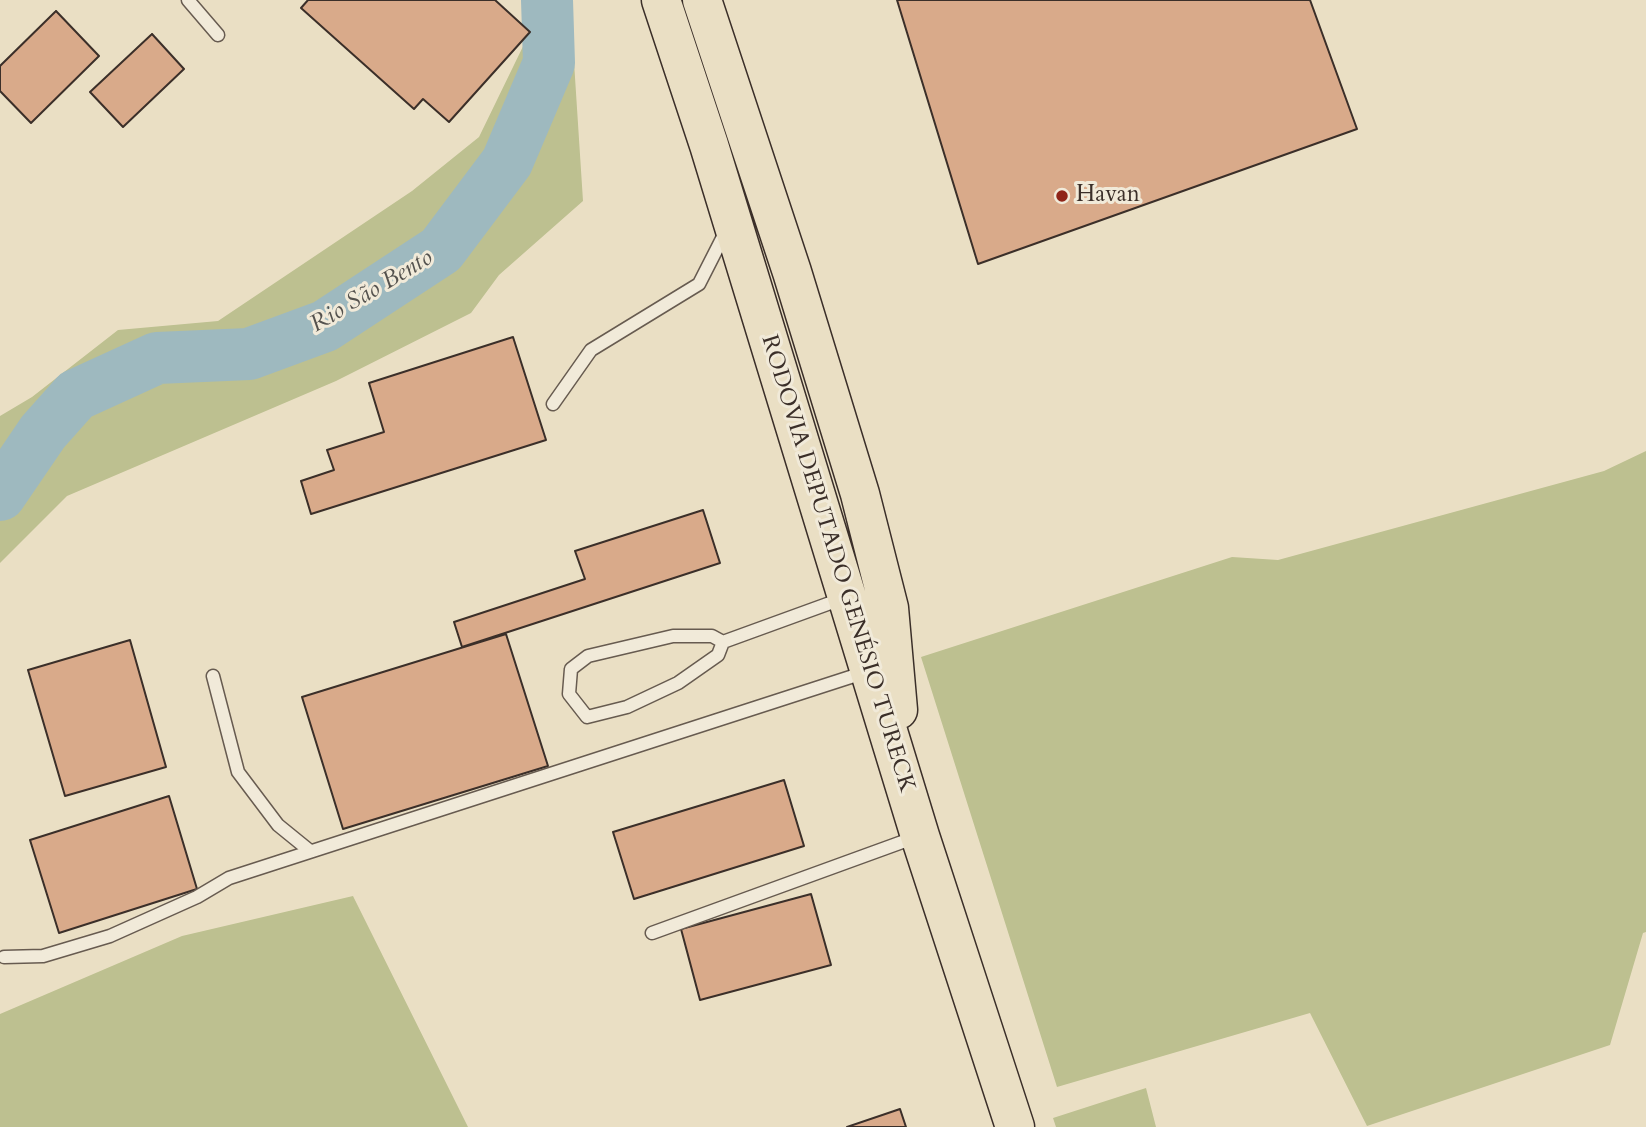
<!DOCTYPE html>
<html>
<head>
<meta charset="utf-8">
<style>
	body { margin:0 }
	canvas { display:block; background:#eadfc4 }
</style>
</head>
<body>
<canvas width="1646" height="1127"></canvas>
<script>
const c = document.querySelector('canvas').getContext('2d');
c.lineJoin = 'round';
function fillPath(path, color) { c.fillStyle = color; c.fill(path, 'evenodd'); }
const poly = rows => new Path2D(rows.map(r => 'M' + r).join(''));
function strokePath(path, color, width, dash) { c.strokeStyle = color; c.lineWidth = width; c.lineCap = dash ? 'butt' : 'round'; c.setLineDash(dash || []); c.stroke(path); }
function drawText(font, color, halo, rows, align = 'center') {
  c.font = font + ' Cardo,serif'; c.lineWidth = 6; c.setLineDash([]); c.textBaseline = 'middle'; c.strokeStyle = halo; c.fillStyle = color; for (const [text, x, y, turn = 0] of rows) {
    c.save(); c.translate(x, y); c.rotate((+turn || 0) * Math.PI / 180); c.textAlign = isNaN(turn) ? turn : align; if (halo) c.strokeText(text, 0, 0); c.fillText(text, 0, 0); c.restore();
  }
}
fillPath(poly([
	[527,0,570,0,583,201,499,275,471,313,336,381,67,496,0,563,0,416,32,397,118,330,218,321,412,191,479,137,530,32],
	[1646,451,1646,932,1643,933,1610,1045,1367,1126,1310,1013,1057,1087,921,657,1232,557,1278,560,1604,471],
	[353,896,468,1127,0,1127,0,1014,182,936],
	[1146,1088,1156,1127,1056,1127,1053,1118]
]), '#bdc090');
strokePath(poly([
	[0,495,43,432,76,395,157,358,249,354,325,326,441,250,507,162,549,63,547,0]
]), '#9eb9bf', 52);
const building = poly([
	[308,0,495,0,530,32,449,122,423,99,414,109,301,8,308,0],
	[897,0,1310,0,1357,129,978,264,897,0],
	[56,11,99,56,31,123,0,91,0,66,56,11],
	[152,34,184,69,123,127,90,92,152,34],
	[513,337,546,440,311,514,301,481,334,470,327,450,384,432,369,383,513,337],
	[703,510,720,563,462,647,454,622,585,579,575,551,703,510],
	[506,634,548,766,343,829,302,697,506,634],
	[130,640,166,767,65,796,28,670,130,640],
	[784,780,804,846,634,899,613,832,784,780],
	[169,796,197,889,59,933,30,840,169,796],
	[811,894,831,965,700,1000,681,929,811,894],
	[900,1109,906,1127,847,1127,900,1109]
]);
fillPath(building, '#d9aa8a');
strokePath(building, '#3b2f29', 2);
const lane = poly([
	[188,0,218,35],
	[553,404,591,350,699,284,727,229],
	[723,642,718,655,678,683,627,707,587,717,569,694,571,669,588,656,673,636,712,636,723,642,844,598],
	[213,676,238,772,278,825,310,851],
	[652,933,916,837],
	[4,957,43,956,110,936,197,897,229,878,866,672]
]);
const primary = poly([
	[661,0,709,145,920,836,1015,1127],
	[702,0,792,272,860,494,889,608,898,710]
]);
strokePath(lane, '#675b50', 15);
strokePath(primary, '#3b2f29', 41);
strokePath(lane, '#f1ead9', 12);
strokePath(primary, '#eadfc4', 38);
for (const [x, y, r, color] of [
	[1062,196,7,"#8f2418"]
]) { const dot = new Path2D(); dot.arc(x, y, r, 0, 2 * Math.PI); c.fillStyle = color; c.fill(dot); strokePath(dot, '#f1ead9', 2.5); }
drawText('23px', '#3b2f29', '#f1ead9', [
	["Havan",1076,196]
], 'left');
drawText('23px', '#3b2f29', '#f1ead9', [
	["RODOVIA DEPUTADO GENÉSIO TURECK",837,564,73]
]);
drawText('italic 24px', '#54524e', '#f1ead9', [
	["Rio São Bento",372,292,-31]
]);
</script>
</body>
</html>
